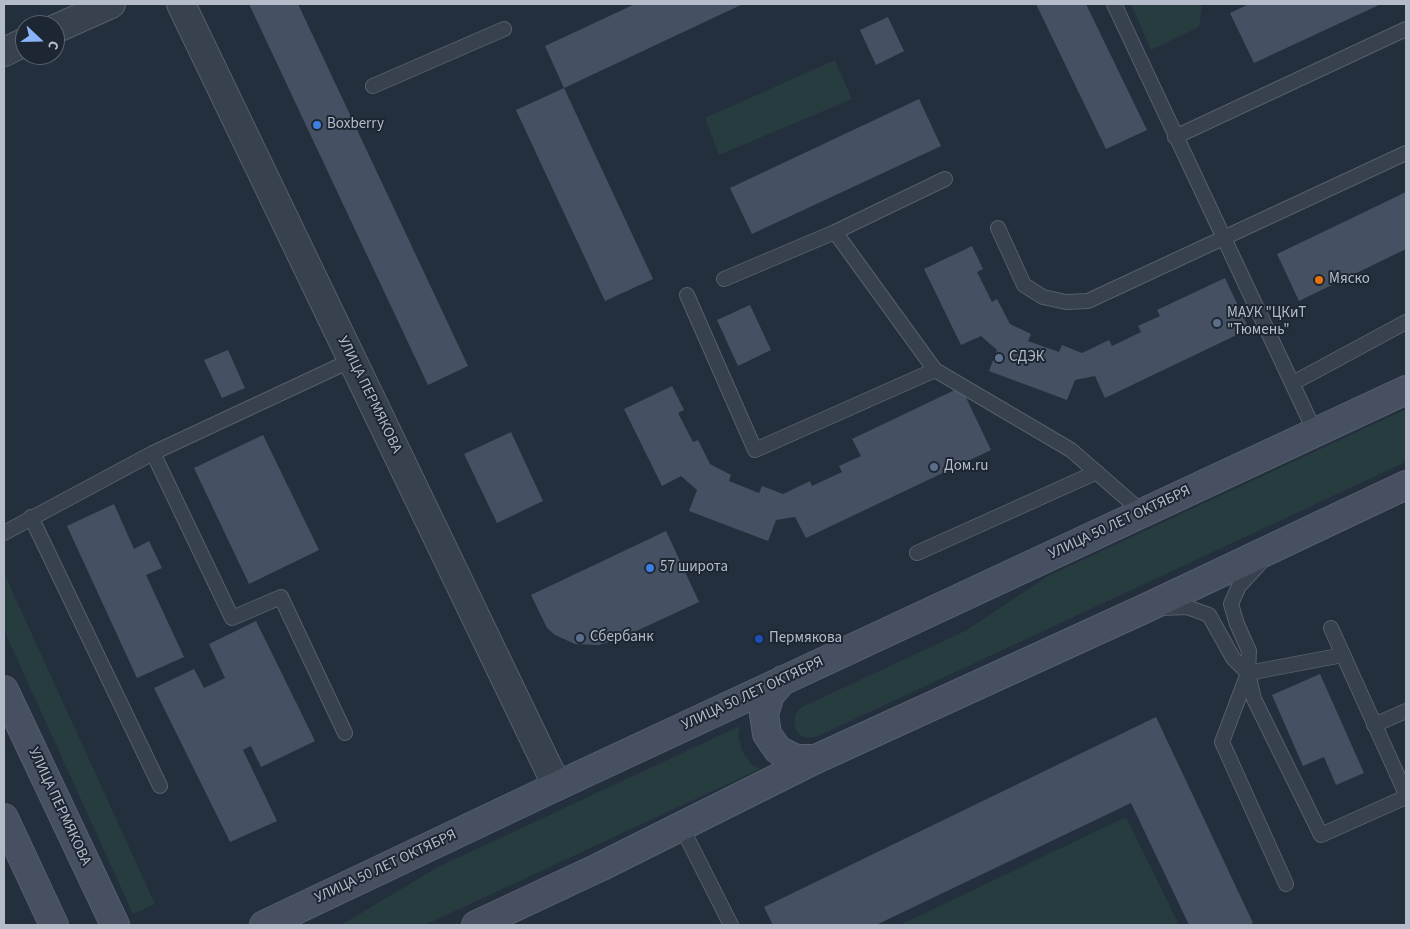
<!DOCTYPE html>
<html>
<head>
<meta charset="utf-8">
<style>
	body { margin:0 }
	#map { position:relative; width:1410px; height:929px; overflow:hidden; background:#242f3e; font-family:"Source Sans 3",sans-serif }
	canvas { display:block }
	.frame { position:absolute; inset:0; border:5px solid #b4bcc9; pointer-events:none }
	.north { position:absolute; left:15px; top:15px; width:50px; height:50px; box-sizing:border-box; background:#1d2633; border:1px solid #59626f; border-radius:50%; rotate:111deg; font-size:14px; font-weight:700; line-height:20px; text-align:center; color:#b4bcc9 }
	.north::after { content:''; display:block; margin:auto; width:18px; height:22px; background:#8ab4f8; clip-path:polygon(50% 0,100% 100%,50% 72%,0 100%) }
</style>
</head>
<body>
<div id="map">
<canvas width="1410" height="929"></canvas>
<div class="frame"></div>
<div class="north">С</div>
</div>
<script>
const c = document.querySelector('canvas').getContext('2d');
c.lineJoin = 'round';
function fillPath(path, color) { c.fillStyle = color; c.fill(path, 'evenodd'); }
const poly = rows => new Path2D(rows.map(r => 'M' + r).join(''));
function strokePath(path, color, width, dash) { c.strokeStyle = color; c.lineWidth = width; c.lineCap = dash ? 'butt' : 'round'; c.setLineDash(dash || []); c.stroke(path); }
function drawText(font, color, halo, rows, align = 'center') {
  c.font = font + ' "Source Sans 3",sans-serif'; c.lineWidth = 4; c.setLineDash([]); c.textBaseline = 'middle'; c.strokeStyle = halo; c.fillStyle = color; for (const [text, x, y, turn = 0] of rows) {
    c.save(); c.translate(x, y); c.rotate((+turn || 0) * Math.PI / 180); c.textAlign = isNaN(turn) ? turn : align; if (halo) c.strokeText(text, 0, 0); c.fillText(text, 0, 0); c.restore();
  }
}
fillPath(poly([
	[1131,4,1202,4,1199,27,1151,50],
	[835,60,852,99,719,155,705,118],
	[1406,409,1406,462,816,737,808,738,800,735,795,729,794,721,796,713,802,707,965,631,1048,576],
	[4,573,155,904,133,914,4,630],
	[740,726,738,735,742,751,752,765,760,769,425,925,341,925,438,867],
	[1126,817,1179,925,900,925]
]), '#263c3f');
fillPath(poly([
	[249,4,298,4,468,366,428,385],
	[635,4,743,4,564,88,545,46],
	[1036,4,1086,4,1147,130,1106,149],
	[1249,4,1381,4,1254,63,1230,13],
	[888,17,904,51,876,65,860,30],
	[564,88,653,279,605,301,516,110],
	[919,99,941,146,752,234,730,188],
	[1406,192,1406,249,1299,301,1277,254],
	[972,246,983,269,977,272,992,302,997,299,1010,324,1031,334,1028,341,1059,352,1062,345,1082,353,1109,340,1112,346,1141,332,1138,326,1160,316,1157,310,1225,278,1249,329,1105,398,1095,376,1075,380,1067,400,989,371,997,350,981,336,961,345,924,269],
	[750,305,771,350,738,366,717,320],
	[228,350,245,388,222,398,204,360],
	[672,386,684,410,678,413,693,442,698,440,710,464,731,475,729,481,759,493,762,486,783,494,810,481,812,486,842,472,839,466,861,456,852,439,961,387,991,450,806,538,795,517,776,520,768,541,689,511,697,490,681,476,662,486,624,409],
	[511,432,543,501,497,523,464,454],
	[263,435,319,550,249,584,194,468],
	[114,504,134,549,149,541,162,568,146,575,184,657,137,678,67,526],
	[666,531,699,602,617,640,598,645,575,644,555,635,547,628,531,595],
	[256,621,315,741,261,767,251,746,243,750,277,821,230,842,154,688,194,669,204,688,225,678,209,644],
	[1320,674,1364,773,1336,785,1324,757,1303,766,1272,695],
	[1156,717,1253,923,1248,925,1189,925,1131,803,876,925,773,925,764,907]
]), '#455162');
const service = poly([
	[1114,4,1315,432],
	[373,86,504,29],
	[1175,137,1406,29],
	[998,228,1024,285,1043,297,1066,302,1088,301,1406,153],
	[835,232,945,179],
	[724,279,835,232,935,370,1071,450,1142,512],
	[687,295,755,450,935,370],
	[1293,383,1406,322],
	[153,453,352,360],
	[31,517,160,786],
	[4,533,153,453,232,618,281,597,345,733],
	[917,553,1097,472],
	[1263,560,1239,586,1231,604,1237,624,1249,651,1248,673,1254,699,1321,835,1406,797],
	[1162,608,1187,607,1209,615,1233,658,1248,673],
	[1331,628,1406,794],
	[1248,673,1222,742,1286,884],
	[1248,673,1343,655],
	[1374,725,1406,711],
	[681,826,731,925]
]);
const tertiary = poly([
	[181,4,557,786],
	[55,29,111,4],
	[4,52,25,42]
]);
const secondary = poly([
	[783,680,770,695,764,714,767,734,778,750,796,759,816,759],
	[4,690,115,925],
	[4,818,54,925],
	[264,925,557,786,1406,390],
	[476,925,600,867,816,759,1146,608,1406,485]
]);
strokePath(service, '#565f6c', 16);
strokePath(tertiary, '#565f6c', 30);
strokePath(secondary, '#565f6c', 30);
strokePath(service, '#38414e', 14);
strokePath(tertiary, '#38414e', 28);
strokePath(secondary, '#465061', 28);
for (const [x, y, r, color] of [
	[317,125,5,"#3f7fe0"],
	[1319,280,5,"#e8710a"],
	[1217,323,5,"#5c6f8a"],
	[999,358,5,"#5c6f8a"],
	[934,467,5,"#5c6f8a"],
	[650,568,5,"#3f7fe0"],
	[580,638,5,"#5c6f8a"],
	[759,639,5,"#1a4fb4"]
]) { const dot = new Path2D(); dot.arc(x, y, r, 0, 2 * Math.PI); c.fillStyle = color; c.fill(dot); strokePath(dot, '#1d2633', 2); }
drawText('15px', '#b4bcc9', '#1d2633', [
	["Boxberry",327,125],
	["Мяско",1329,280],
	["МАУК \"ЦКиТ",1227,314],
	["\"Тюмень\"",1227,331],
	["СДЭК",1009,358],
	["Дом.ru",944,467],
	["57 широта",660,568],
	["Сбербанк",590,638],
	["Пермякова",769,639]
], 'left');
drawText('15px', '#b4bcc9', '#1d2633', [
	["УЛИЦА ПЕРМЯКОВА",369,395,64],
	["УЛИЦА 50 ЛЕТ ОКТЯБРЯ",1120,523,-25],
	["УЛИЦА 50 ЛЕТ ОКТЯБРЯ",753,694,-25],
	["УЛИЦА ПЕРМЯКОВА",59,807,65],
	["УЛИЦА 50 ЛЕТ ОКТЯБРЯ",386,867,-25]
]);
</script>
</body>
</html>
